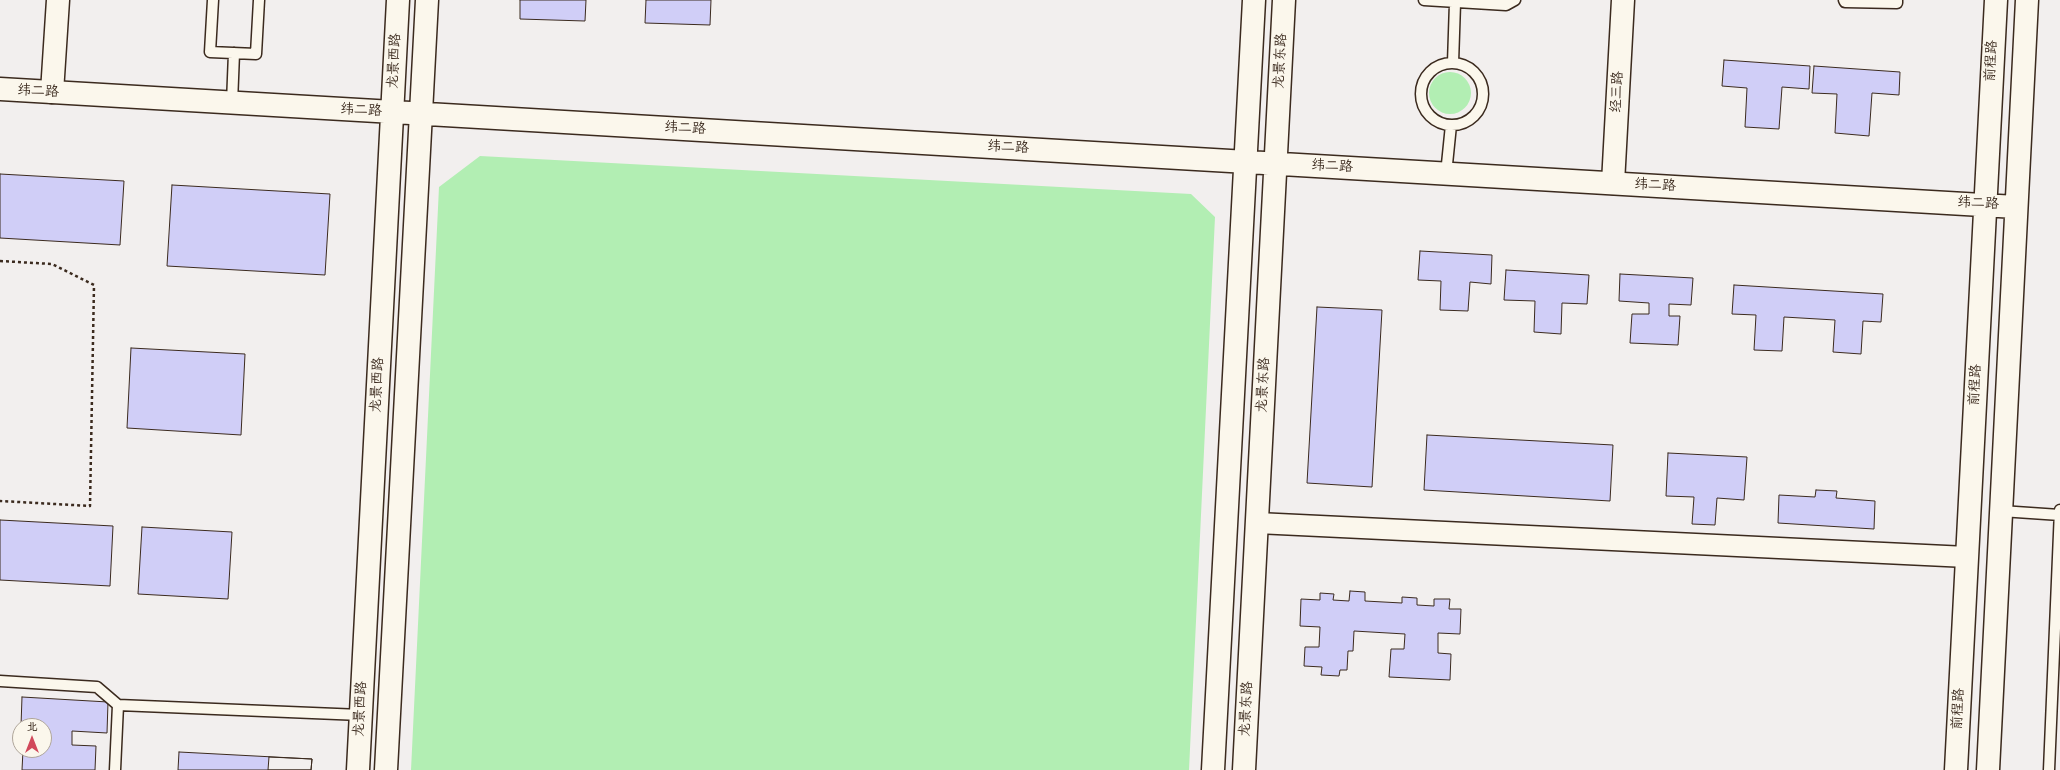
<!DOCTYPE html>
<html>
<head>
<meta charset="utf-8">
<style>
	body { margin:0 }
	#map { position:relative; width:2060px; height:770px; overflow:hidden; background:#f2efee; font-family:Mynerve,"LXGW WenKai TC",sans-serif }
	canvas { display:block }
	.north { position:absolute; left:12px; top:718px; width:40px; height:40px; box-sizing:border-box; background:#fbf7ec; border:1px solid #aea59a; border-radius:50%; rotate:0deg; font-size:11px; font-weight:700; line-height:16px; text-align:center; color:#3b2a1e }
	.north::after { content:''; display:block; margin:auto; width:14px; height:18px; background:#d1495b; clip-path:polygon(50% 0,100% 100%,50% 72%,0 100%) }
</style>
</head>
<body>
<div id="map">
<canvas width="2060" height="770"></canvas>
<div class="north">北</div>
</div>
<script>
const c = document.querySelector('canvas').getContext('2d');
c.lineJoin = 'round';
function fillPath(path, color) { c.fillStyle = color; c.fill(path, 'evenodd'); }
const poly = rows => new Path2D(rows.map(r => 'M' + r).join(''));
function strokePath(path, color, width, dash) { c.strokeStyle = color; c.lineWidth = width; c.lineCap = dash ? 'butt' : 'round'; c.setLineDash(dash || []); c.stroke(path); }
function drawText(font, color, halo, rows, align = 'center') {
  c.font = font + ' Mynerve,"LXGW WenKai TC",sans-serif'; c.lineWidth = 3; c.setLineDash([]); c.textBaseline = 'middle'; c.strokeStyle = halo; c.fillStyle = color; for (const [text, x, y, turn = 0] of rows) {
    c.save(); c.translate(x, y); c.rotate((+turn || 0) * Math.PI / 180); c.textAlign = isNaN(turn) ? turn : align; if (halo) c.strokeText(text, 0, 0); c.fillText(text, 0, 0); c.restore();
  }
}
fillPath(poly([
	'1429 93a21 21 0 1 1 42 0a21 21 0 1 1-42 0Z',
	[480,156,1191,194,1215,217,1189,770,411,770,439,187]
]), '#b2eeb3');
const building = poly([
	[520,0,586,0,585,21,520,19,520,0],
	[646,0,711,0,710,25,645,23,646,0],
	[1724,60,1810,66,1809,89,1782,87,1779,129,1745,127,1747,88,1722,86,1724,60],
	[1814,66,1900,72,1899,95,1872,93,1869,136,1835,133,1837,94,1812,93,1814,66],
	[0,174,124,181,120,245,0,238,0,174],
	[172,185,330,194,325,275,167,266,172,185],
	[1420,251,1492,255,1491,284,1470,282,1468,311,1440,310,1441,281,1418,280,1420,251],
	[1506,270,1589,275,1587,304,1562,303,1561,334,1534,332,1535,301,1504,300,1506,270],
	[1620,274,1693,278,1691,305,1669,304,1669,316,1680,316,1678,345,1630,343,1632,314,1649,314,1649,303,1619,301,1620,274],
	[1734,285,1883,294,1881,322,1863,321,1861,354,1833,352,1835,320,1784,317,1782,351,1754,350,1756,315,1732,314,1734,285],
	[1317,307,1382,310,1372,487,1307,483,1317,307],
	[131,348,245,354,241,435,127,428,131,348],
	[1427,435,1613,445,1610,501,1424,490,1427,435],
	[1668,453,1747,457,1744,500,1717,498,1715,525,1692,524,1694,497,1666,496,1668,453],
	[1816,490,1837,491,1836,498,1875,501,1874,529,1778,523,1779,495,1815,497,1816,490],
	[0,520,113,526,110,586,0,580,0,520],
	[142,527,232,532,228,599,138,594,142,527],
	[1350,591,1365,592,1365,601,1402,603,1402,597,1417,598,1417,605,1434,606,1434,599,1450,599,1449,609,1461,609,1460,634,1438,633,1438,653,1451,654,1450,680,1389,677,1391,649,1404,649,1405,634,1354,631,1353,651,1348,651,1347,670,1340,670,1339,676,1321,675,1322,667,1304,666,1305,647,1319,647,1320,627,1300,626,1301,599,1320,600,1320,593,1334,594,1333,600,1349,601,1350,591],
	[22,697,108,702,107,733,72,731,72,745,96,746,95,770,22,770,23,750,44,750,44,726,21,726,22,697],
	[179,752,312,759,311,770,178,770,179,752],
	[269,757,312,759,311,770,268,770,269,757]
]);
fillPath(building, '#d0cef7');
strokePath(building, '#3b2a1e', 1);
const service = poly([
	[213,0,210,52,256,54,259,0],
	[1424,0,1506,5,1515,0],
	[1844,0,1845,2,1897,3,1897,0],
	'1421 94a31 31 0 1 1 62 0a31 31 0 1 1-62 0Z',
	[1453,63,1455,3],
	[232,103,234,53],
	[1446,174,1451,125],
	[2001,511,2060,515],
	[0,681,97,687,118,705],
	[115,770,118,705,361,715],
	[2049,770,2060,510]
]);
const minor = poly([
	[1257,523,1967,557]
]);
const tertiary = poly([
	[52,92,58,0],
	[1613,183,1623,0]
]);
const secondary = poly([
	[0,89,2016,207],
	[358,770,398,0],
	[386,770,427,0],
	[1213,770,1254,0],
	[1244,770,1284,0],
	[1956,770,1996,0],
	[1988,770,2027,0]
]);
strokePath(service, '#3b2a1e', 13);
strokePath(minor, '#3b2a1e', 23);
strokePath(tertiary, '#3b2a1e', 25);
strokePath(secondary, '#3b2a1e', 25);
strokePath(poly([
	[0,261,52,264,94,285,90,506,0,501]
]), '#3b2a1e', 2.5, [3, 3]);
strokePath(service, '#fbf7ec', 10);
strokePath(minor, '#fbf7ec', 20);
strokePath(tertiary, '#fbf7ec', 22);
strokePath(secondary, '#fbf7ec', 22);
drawText('14px', '#3b2a1e', '#fbf7ec', [
	["龙景西路",395,61,-87],
	["龙景东路",1281,61,-87],
	["前程路",1992,61,-87],
	["纬二路",38,92,3],
	["经三路",1618,92,-87],
	["纬二路",361,111,3],
	["纬二路",685,129,3],
	["纬二路",1008,148,3],
	["纬二路",1332,167,3],
	["纬二路",1655,186,3],
	["纬二路",1978,204,3],
	["龙景西路",378,385,-87],
	["龙景东路",1264,385,-87],
	["前程路",1976,385,-87],
	["龙景西路",361,709,-87],
	["龙景东路",1247,709,-87],
	["前程路",1959,709,-87]
]);
</script>
</body>
</html>
